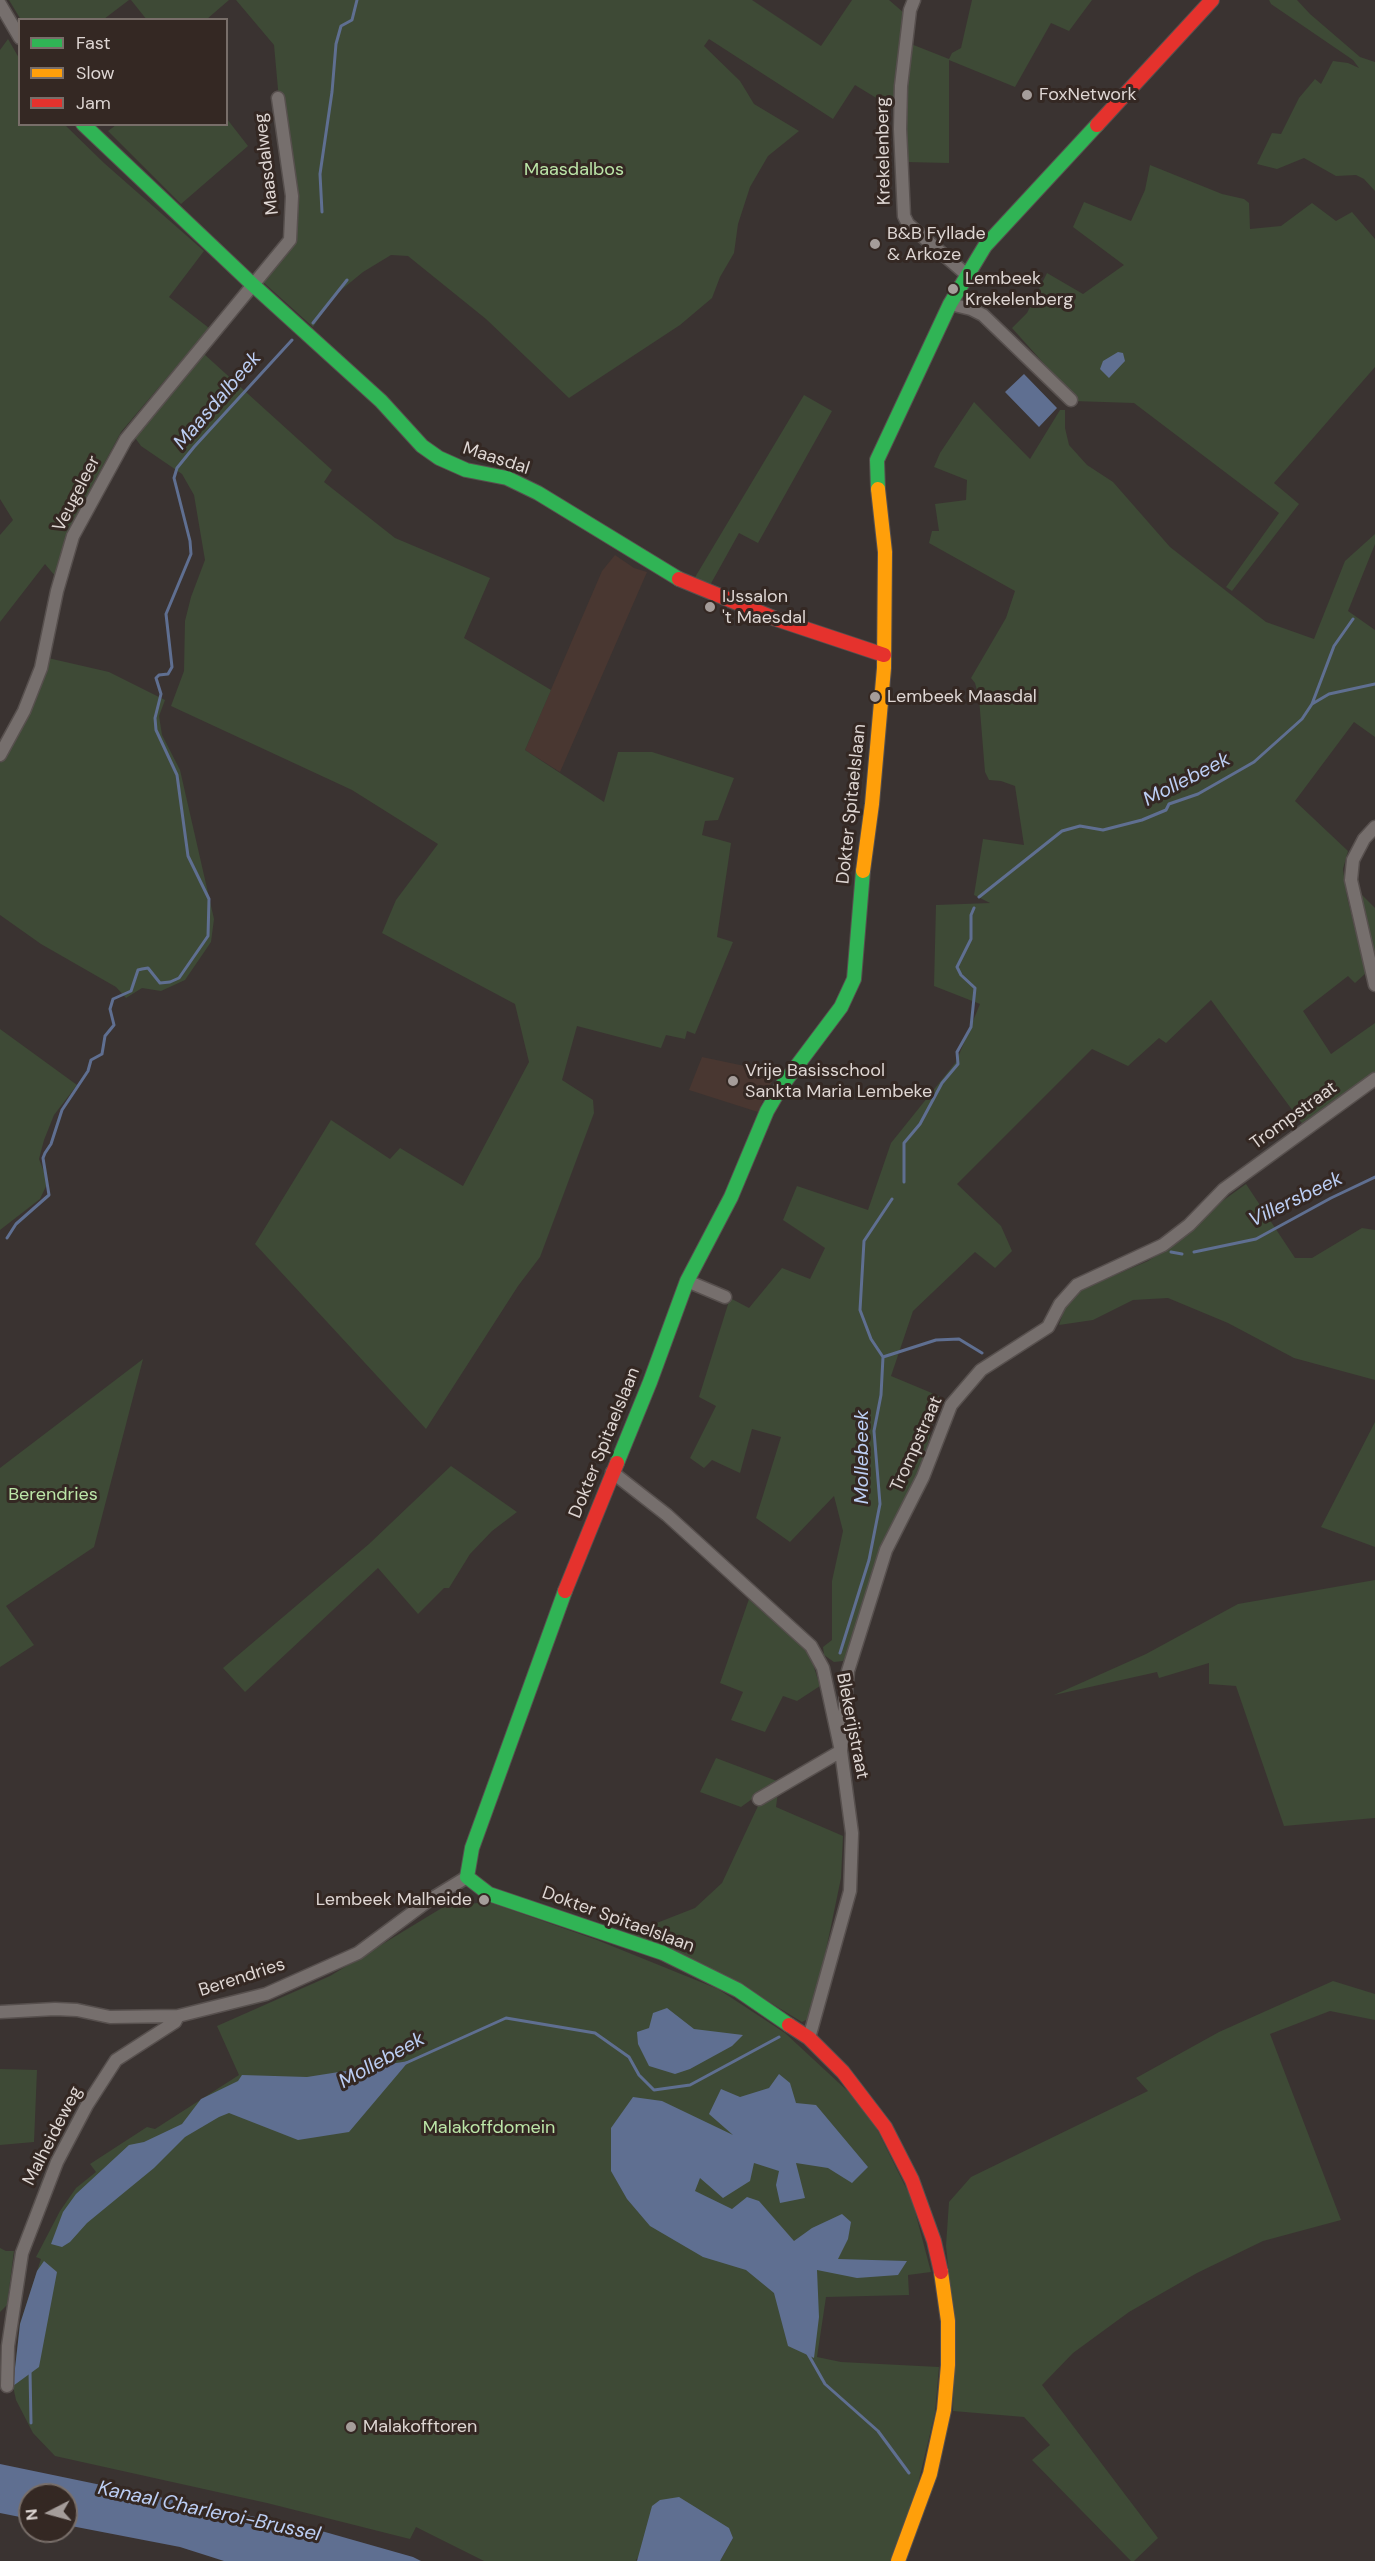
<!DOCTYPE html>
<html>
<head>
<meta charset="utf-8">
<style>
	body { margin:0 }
	#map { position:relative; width:1375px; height:2561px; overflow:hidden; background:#3a3331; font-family:"DM Sans",sans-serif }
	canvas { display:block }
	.legend { position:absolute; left:18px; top:18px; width:210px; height:108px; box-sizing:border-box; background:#342823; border:2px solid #786e69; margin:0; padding:8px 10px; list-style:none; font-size:18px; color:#ded6d3 }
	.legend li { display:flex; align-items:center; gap:12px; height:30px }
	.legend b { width:30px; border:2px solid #786e69 }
	.north { position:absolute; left:18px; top:2483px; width:60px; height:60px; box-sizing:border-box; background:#342823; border:2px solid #786e69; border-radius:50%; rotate:264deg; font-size:16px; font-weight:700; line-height:24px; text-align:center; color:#ded6d3 }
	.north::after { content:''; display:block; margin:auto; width:21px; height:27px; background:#a59d9a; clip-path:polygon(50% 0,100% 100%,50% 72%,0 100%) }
</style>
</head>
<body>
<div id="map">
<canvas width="1375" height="2561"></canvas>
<ul class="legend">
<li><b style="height:8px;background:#30b455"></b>Fast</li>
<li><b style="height:8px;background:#ff9f0a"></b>Slow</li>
<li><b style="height:8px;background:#e5322d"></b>Jam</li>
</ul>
<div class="north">N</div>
</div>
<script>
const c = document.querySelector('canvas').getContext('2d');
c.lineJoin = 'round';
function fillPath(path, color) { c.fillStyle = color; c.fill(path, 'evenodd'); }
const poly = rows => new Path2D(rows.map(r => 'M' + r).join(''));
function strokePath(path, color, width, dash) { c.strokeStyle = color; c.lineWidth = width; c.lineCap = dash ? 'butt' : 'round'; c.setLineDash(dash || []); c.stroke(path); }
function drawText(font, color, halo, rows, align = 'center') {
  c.font = font + ' "DM Sans",sans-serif'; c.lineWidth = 6; c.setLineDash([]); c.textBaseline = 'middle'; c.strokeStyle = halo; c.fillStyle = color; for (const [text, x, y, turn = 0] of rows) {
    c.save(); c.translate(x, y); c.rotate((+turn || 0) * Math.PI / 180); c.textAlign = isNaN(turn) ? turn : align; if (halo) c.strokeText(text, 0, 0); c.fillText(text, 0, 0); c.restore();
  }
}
fillPath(poly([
	[615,555,634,568,647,572,560,772,525,750,602,571],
	[702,1057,778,1073,768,1088,758,1112,689,1090]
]), '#493731');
fillPath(poly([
	[9,0,129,0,104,19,21,20],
	[131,0,229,0,207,19,147,20],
	[236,0,752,0,821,46,852,0,889,0,904,13,896,110,855,85,833,119,709,39,704,46,740,81,754,104,799,131,768,156,750,187,738,224,734,253,720,277,712,298,680,325,569,398,486,319,408,256,391,255,363,272,335,295,313,327,262,281,292,243,274,45],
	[972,0,1092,0,1069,31,1051,23,1015,87,949,60,949,163,906,162,903,107,911,44,949,59,952,53,961,48],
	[1269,0,1297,0,1310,14,1360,57,1375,62,1375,191,1364,179,1356,175,1336,176,1304,158,1277,169,1257,164,1272,133,1281,134,1299,98,1315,79,1321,84,1333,61,1348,63,1359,68,1353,60,1271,4],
	[8,39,19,58,20,124,65,125,104,163,204,251,169,297,209,328,121,432,68,531,56,577,45,564,0,622,0,535,13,520,0,499,0,50],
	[227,119,248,146,181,204,108,131,116,125,226,124],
	[1150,165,1222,194,1244,199,1249,203,1250,229,1281,226,1312,203,1336,221,1352,212,1375,239,1375,367,1274,483,1299,504,1232,591,1226,587,1279,513,1134,403,1073,401,1064,386,1012,328,1027,313,1047,273,1083,294,1124,265,1073,227,1084,202,1131,221,1145,190],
	[204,354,332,470,324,482,395,538,490,578,464,638,551,690,525,750,604,802,618,752,652,752,734,778,718,820,705,821,702,835,731,843,717,937,733,942,695,1034,687,1031,685,1039,666,1035,661,1048,577,1026,562,1080,593,1100,594,1113,540,1257,518,1286,426,1429,255,1244,331,1120,390,1159,400,1148,463,1186,529,1062,515,1004,382,933,396,900,438,844,352,790,171,706,184,671,185,621,191,597,205,560,194,495,182,474,141,446,133,435],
	[804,395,832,411,758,543,739,533,709,587,694,579],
	[974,402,1030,459,1060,410,1065,410,1065,428,1069,445,1087,465,1113,482,1170,547,1266,622,1314,639,1345,561,1375,534,1375,544,1348,611,1375,630,1375,737,1354,722,1295,801,1348,851,1343,869,1347,897,1366,973,1355,983,1348,976,1303,1011,1331,1054,1375,1023,1375,1073,1304,1126,1211,1000,1166,1043,1159,1038,1128,1066,1092,1049,957,1184,1001,1226,1012,1251,995,1268,975,1252,913,1311,891,1376,939,1396,926,1452,916,1484,886,1534,851,1646,843,1661,834,1662,824,1655,823,1647,832,1640,832,1581,843,1531,834,1496,790,1542,756,1518,781,1437,752,1429,740,1473,712,1460,704,1468,690,1458,716,1406,699,1397,730,1298,749,1308,782,1268,810,1279,825,1248,783,1220,797,1186,868,1210,891,1143,956,1062,980,1004,934,986,936,905,990,903,974,895,983,839,1024,845,1015,786,1001,781,989,780,985,772,979,698,975,683,971,678,1006,618,1015,591,929,543,932,531,939,531,935,504,966,500,967,480,934,467,940,453],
	[48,658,109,672,165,700,159,716,162,735,180,770,214,919,211,942,185,980,161,991,142,988,126,998,116,987,41,944,0,915,0,763,8,751],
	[1355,888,1375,908,1375,967],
	[0,1029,77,1085,54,1115,44,1140,39,1159,48,1182,40,1199,0,1230],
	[1246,1184,1295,1258,1312,1258,1362,1228,1375,1230,1375,1380,1294,1358,1228,1323,1168,1298,1133,1300,1093,1320,1059,1325,1065,1307,1078,1291,1148,1261,1184,1237,1214,1207],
	[143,1359,94,1547,6,1606,34,1645,0,1667,0,1468],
	[1375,1422,1375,1547,1321,1527],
	[451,1466,517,1512,492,1531,470,1554,449,1588,444,1588,418,1614,378,1568,245,1692,223,1668,369,1544],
	[1375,1580,1375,1818,1284,1826,1236,1686,1209,1684,1209,1663,1159,1678,1157,1672,1054,1695,1146,1654,1238,1604],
	[749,1599,806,1649,813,1664,820,1686,797,1701,783,1696,765,1732,731,1720,743,1692,720,1683],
	[716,1758,777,1781,741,1807,700,1792],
	[778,1792,776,1807,843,1836,841,1878,825,1955,808,2019,802,2022,728,1977,626,1935,695,1908,722,1883,758,1806],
	[489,1902,597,1940,718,1989,785,2033,867,2109,912,2200,931,2272,908,2275,909,2295,826,2297,817,2357,841,2362,939,2367,935,2413,917,2488,890,2561,720,2561,733,2538,636,2559,637,2561,484,2561,416,2527,410,2539,267,2503,55,2456,33,2433,16,2400,13,2386,20,2324,41,2259,36,2257,60,2211,76,2188,96,2172,90,2164,147,2127,155,2129,239,2075,217,2026,330,1976,445,1906],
	[1333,1981,1375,1994,1375,2020,1330,2011,1270,2034,1341,2220,1263,2241,1197,2273,1129,2312,1073,2353,1042,2385,1158,2538,1134,2561,1131,2561,1032,2460,1050,2445,1024,2417,953,2411,954,2322,946,2246,949,2202,971,2177,1148,2091,1136,2078,1219,2032],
	[0,2069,37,2070,34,2142,0,2145],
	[0,2248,6,2251,14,2251,7,2305,0,2312]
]), '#3e4a36');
fillPath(poly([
	[1118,352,1123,353,1125,361,1109,378,1100,369,1103,361],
	[1024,374,1057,408,1039,427,1005,392],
	[667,2008,694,2029,743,2035,732,2046,690,2069,675,2074,649,2066,638,2044,637,2032,649,2028,653,2013],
	[409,2061,349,2132,298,2140,229,2113,219,2117,185,2137,154,2168,87,2223,70,2242,62,2247,51,2244,63,2212,76,2194,129,2145,144,2142,182,2124,201,2099,238,2081,242,2075,307,2077],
	[779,2074,790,2083,796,2103,816,2105,868,2167,852,2183,828,2168,796,2163,805,2198,780,2203,776,2185,779,2171,754,2163,750,2181,723,2198,700,2178,695,2191,732,2209,747,2197,759,2201,794,2241,812,2228,842,2214,851,2222,848,2239,838,2259,907,2261,898,2275,857,2278,817,2270,819,2317,814,2358,788,2346,774,2293,746,2270,703,2257,650,2226,627,2199,611,2171,611,2128,633,2097,662,2101,733,2135,709,2114,721,2089,740,2097,769,2088],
	[44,2261,57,2272,39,2367,13,2386,20,2324,37,2271],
	[0,2464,318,2530,413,2557,421,2561,224,2561,180,2547,66,2525,66,2495,30,2495,30,2519,0,2513],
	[679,2497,729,2528,733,2538,720,2561,637,2561,652,2506,660,2500]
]), '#5f6f91');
strokePath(poly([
	[322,212,320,174,332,92,336,44,341,26,352,20,357,0],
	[313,323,347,280],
	[1312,704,1329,694,1375,684],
	[979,897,1062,831,1080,826,1103,830,1142,820,1166,810,1169,804,1198,794,1254,762,1302,719,1312,704,1334,646,1353,619],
	[904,1182,904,1143,920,1124,942,1083,958,1064,957,1052,971,1027,975,988,961,975,957,967,971,939,971,915,974,908],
	[7,1238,16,1224,49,1195,43,1158,45,1153,51,1144,62,1110,88,1071,91,1060,102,1054,105,1036,114,1025,110,1009,113,999,131,991,138,970,142,969,148,968,160,983,170,982,179,978,208,936,209,899,188,856,177,775,156,730,155,718,161,694,156,678,159,675,168,674,172,667,166,614,191,554,190,541,174,478,177,468,194,447,292,340],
	[1171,1252,1182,1254],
	[1194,1252,1256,1239,1331,1198,1375,1177],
	[883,1357,936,1340,959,1339,982,1353],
	[840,1653,869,1560,880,1504,874,1431,881,1395,883,1357,871,1339,860,1310,864,1241,892,1199],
	[406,2063,506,2018,595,2033,629,2057,639,2075,654,2090,690,2085,779,2037],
	[808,2354,825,2384,878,2431,909,2473],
	[30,2371,31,2423]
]), '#5f6f91', 3);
const street = poly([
	[914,0,910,10,901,86,900,129,904,216,908,224,967,275],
	[0,4,20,38],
	[950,304,971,309,983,315,1071,400],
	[0,755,24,711,41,668,57,591,73,536,126,439,290,240,292,196,278,98],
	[1375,827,1364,839,1353,860,1351,880,1375,985],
	[687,1281,725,1297],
	[612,1472,667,1515,811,1646,823,1668,841,1751,852,1833,850,1891,809,2038],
	[841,1751,848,1671,886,1550,923,1477,951,1405,981,1370,1048,1327,1060,1304,1077,1285,1163,1245,1189,1225,1224,1189,1375,1079],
	[759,1799,841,1751],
	[0,2012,55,2009,77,2010,110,2017,178,2016,266,1994,358,1953,428,1901,467,1877],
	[7,2386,8,2346,22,2253,57,2162,87,2105,116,2060,175,2022,178,2016]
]);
const fast = poly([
	[83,124,252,284,381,401,422,446,439,458,466,470,507,478,538,493,679,579],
	[878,489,877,460,950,304,985,246,1097,125],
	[617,1463,650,1382,687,1281,731,1197,767,1111,781,1087,841,1007,854,979,863,871],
	[565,1591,472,1848,467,1877,489,1894,663,1953,738,1990,789,2025]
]);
const slow = poly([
	[863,871,872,804,884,668,885,552,878,489],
	[898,2561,930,2474,944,2410,948,2365,948,2321,941,2272]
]);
const jam = poly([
	[1097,125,1212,0],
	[679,579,776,619,884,655],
	[565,1591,617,1463],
	[789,2025,809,2038,843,2072,885,2127,912,2180,934,2241,941,2272]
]);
strokePath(street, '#57504e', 15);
strokePath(fast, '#57504e', 16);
strokePath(slow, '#57504e', 16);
strokePath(jam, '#57504e', 16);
strokePath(street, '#766f6d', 12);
strokePath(fast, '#30b455', 14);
strokePath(slow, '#ff9f0a', 14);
strokePath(jam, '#e5322d', 14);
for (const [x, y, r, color] of [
	[1027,95,6,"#a59d9a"],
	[875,244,6,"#a59d9a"],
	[953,289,6,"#a59d9a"],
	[710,607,6,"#a59d9a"],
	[875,697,6,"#a59d9a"],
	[733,1081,6,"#a59d9a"],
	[484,1900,6,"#a59d9a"],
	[351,2427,6,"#a59d9a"]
]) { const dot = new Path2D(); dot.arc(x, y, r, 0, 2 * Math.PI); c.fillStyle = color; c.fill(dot); strokePath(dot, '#342823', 2); }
drawText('18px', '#ded6d3', '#342823', [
	["FoxNetwork",1039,95],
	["B&B Fyllade",887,234],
	["& Arkoze",887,255],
	["Lembeek",965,279],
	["Krekelenberg",965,300],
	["IJssalon",722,597],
	["'t Maesdal",722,618],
	["Lembeek Maasdal",887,697],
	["Vrije Basisschool",745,1071],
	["Sankta Maria Lembeke",745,1092],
	["Lembeek Malheide",472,1900,"right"],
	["Malakofftoren",363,2427]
], 'left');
drawText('18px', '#ded6d3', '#342823', [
	["Krekelenberg",884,151,-91],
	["Maasdalweg",267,164,-97],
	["Maasdal",496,459,18],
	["Veugeleer",77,494,-63],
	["Dokter Spitaelslaan",852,804,-84],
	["Trompstraat",1294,1116,-36],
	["Dokter Spitaelslaan",605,1443,-68],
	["Trompstraat",917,1444,-66],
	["Blekerijstraat",852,1726,79],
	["Dokter Spitaelslaan",618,1920,20],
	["Berendries",242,1978,-18],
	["Malheideweg",53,2136,-63]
]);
drawText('18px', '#bce6a8', '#342823', [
	["Maasdalbos",574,170],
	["Berendries",53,1495],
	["Malakoffdomein",489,2128]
]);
drawText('italic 20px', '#bccef4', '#342823', [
	["Maasdalbeek",218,401,-49],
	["Mollebeek",1187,780,-27],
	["Villersbeek",1296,1200,-26],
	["Mollebeek",863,1457,-90],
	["Mollebeek",382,2061,-29],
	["Kanaal Charleroi-Brussel",209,2512,12]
]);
</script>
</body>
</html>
